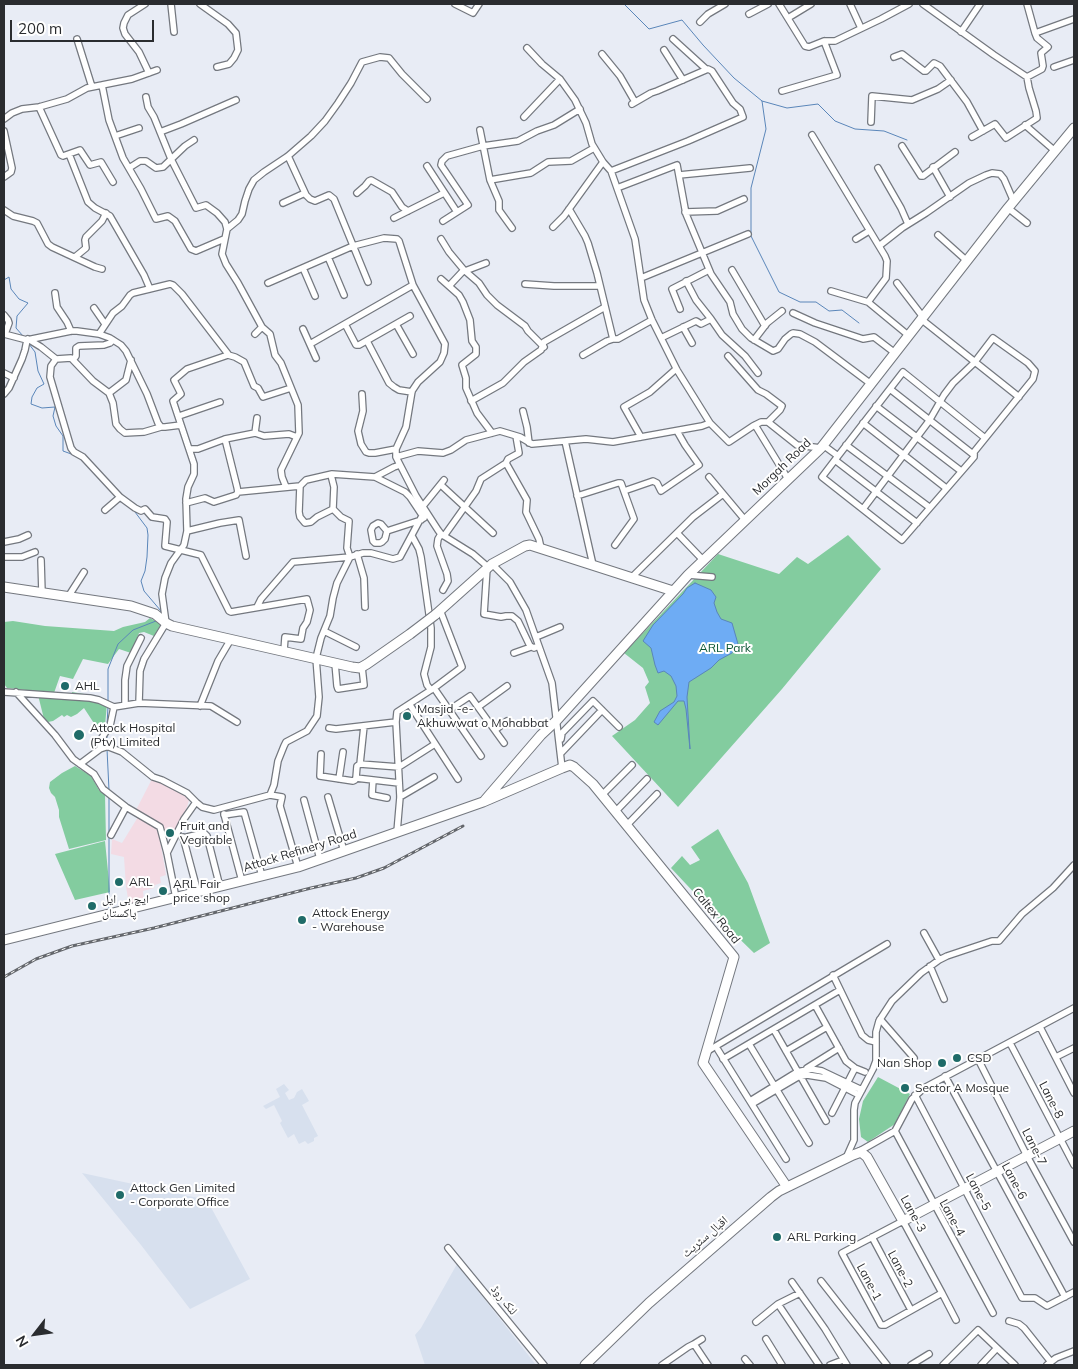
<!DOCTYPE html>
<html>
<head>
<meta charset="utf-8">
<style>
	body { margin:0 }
	#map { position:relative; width:1078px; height:1369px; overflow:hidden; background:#e8ecf5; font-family:Mulish,sans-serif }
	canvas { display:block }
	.frame { position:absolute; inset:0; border:5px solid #2a2c2f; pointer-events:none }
	.north { position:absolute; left:10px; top:1309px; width:50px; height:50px; -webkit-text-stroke:4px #fff; paint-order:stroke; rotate:240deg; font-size:14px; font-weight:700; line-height:20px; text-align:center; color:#2a2c2f }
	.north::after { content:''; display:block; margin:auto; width:18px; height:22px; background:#2a2c2f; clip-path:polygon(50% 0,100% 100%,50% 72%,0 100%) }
	.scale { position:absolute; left:10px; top:20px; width:144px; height:22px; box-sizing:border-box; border:2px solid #2a2c2f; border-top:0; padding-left:6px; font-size:15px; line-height:18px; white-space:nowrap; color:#2a2c2f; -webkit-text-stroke:4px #fff; paint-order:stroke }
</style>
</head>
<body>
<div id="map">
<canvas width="1078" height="1369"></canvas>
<div class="frame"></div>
<div class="north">N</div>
<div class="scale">200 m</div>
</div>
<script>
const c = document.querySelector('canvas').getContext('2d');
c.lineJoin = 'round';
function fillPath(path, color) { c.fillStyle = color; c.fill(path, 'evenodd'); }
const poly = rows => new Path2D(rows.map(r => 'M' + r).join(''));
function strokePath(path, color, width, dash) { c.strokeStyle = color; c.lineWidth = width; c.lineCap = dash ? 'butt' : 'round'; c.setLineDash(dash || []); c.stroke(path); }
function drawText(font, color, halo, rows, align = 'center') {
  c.font = font + ' Mulish,"Noto Naskh Arabic",sans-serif'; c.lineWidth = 4; c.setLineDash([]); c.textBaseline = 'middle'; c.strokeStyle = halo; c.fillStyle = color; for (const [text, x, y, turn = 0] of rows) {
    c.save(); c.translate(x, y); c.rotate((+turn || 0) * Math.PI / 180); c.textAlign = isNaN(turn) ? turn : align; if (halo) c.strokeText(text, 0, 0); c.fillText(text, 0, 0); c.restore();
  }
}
fillPath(poly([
	[284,1084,289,1090,285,1093,289,1100,294,1098,297,1092,302,1089,309,1101,302,1105,318,1136,314,1138,314,1141,308,1144,305,1141,299,1144,294,1134,288,1138,280,1123,282,1121,274,1105,266,1109,263,1106,280,1097,276,1089],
	[82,1173,207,1200,250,1279,190,1309,141,1245],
	[457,1264,536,1365,425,1365,415,1335,421,1328]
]), '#d7e0ee');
fillPath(poly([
	[153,777,185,794,189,800,187,807,172,838,165,834,163,825,136,810],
	[138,817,158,829,166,875,160,877,161,883,155,885,154,888,143,891,144,901,129,904,126,887,124,857,111,854,112,839,122,843]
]), '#f3dbe4');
fillPath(poly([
	[848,535,881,569,782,689,678,807,612,736,635,720,650,703,645,687,649,682,643,668,624,653,718,554,779,574,797,557,808,564],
	[150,618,161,624,154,636,144,632,139,633,131,653,119,649,108,664,83,659,73,679,60,676,54,693,7,688,4,684,4,622,13,621,45,626,114,631,123,627,145,622],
	[72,692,90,695,107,703,105,726,99,731,84,708,77,714,71,717,67,715,64,717,62,715,53,721,48,722,44,719,38,695,72,695],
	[75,766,91,776,99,790,105,795,106,840,69,849,59,817,59,810,55,797,51,793,49,788,50,782,62,773],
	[718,829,748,883,770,943,754,953,716,916,671,868,682,856,690,865,700,860,691,847],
	[105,841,110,892,75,900,55,854],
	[878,1077,910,1094,895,1124,868,1142,861,1137,859,1119,863,1101]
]), '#83cc9f');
const water = poly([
	[695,583,711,590,716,597,714,603,717,612,721,619,732,623,738,644,732,653,719,660,711,668,689,682,687,697,690,749,686,709,684,701,678,701,658,725,654,722,660,711,674,702,677,696,676,686,671,676,664,671,658,673,655,665,651,648,643,641,653,625,683,594,687,588,695,583]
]);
fillPath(water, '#6eacf4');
strokePath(water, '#5a86b9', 1);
strokePath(poly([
	[624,4,649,29,682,20,703,45,734,78,762,101,766,129,751,188,751,236,779,292,800,302,816,302,829,311,842,310,859,323],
	[762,101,787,108,818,104,835,121,855,129,884,131,907,140],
	[4,280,9,277,11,289,19,299,28,303,17,316,16,328,23,336],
	[29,344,35,352,38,371,44,384,37,388,32,397,31,404,42,408,55,407,53,416,56,426,63,436,63,451,74,455],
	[135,512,147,528,148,535,147,557,145,571,141,581,144,591,161,611,160,613],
	[108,703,108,669,118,644,133,630,156,621],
	[107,725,108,707],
	[107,734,107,745],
	[107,749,109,790],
	[109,910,109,797]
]), '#5a86b9', 1);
const street = poly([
	[145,4,128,15,124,23,123,28,125,34,139,52,149,73],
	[171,4,174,32],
	[200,4,228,24,236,33,238,50,234,58,229,64,217,67],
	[455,4,473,13,479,4],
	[779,4,805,46,809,47,824,41,835,41,881,19,909,4],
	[850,4,861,28],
	[923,4,994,55,1027,77,1029,88,1036,111,1037,118,1006,138,995,124,972,137],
	[1027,4,1035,33,1037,38,1048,47,1041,53,1043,66,1042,69,1027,77],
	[749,14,768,4],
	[788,18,811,4],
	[700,22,708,14,725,4],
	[961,32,980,4],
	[1038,32,1074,19],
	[77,39,92,87],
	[673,39,706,69],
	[527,48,542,64,560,79,575,100,586,123,592,144,603,162,611,171,635,239,644,300,652,320,677,370,710,423,729,442,753,426,761,422,768,422,797,445,821,448],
	[664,50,683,80],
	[602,54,620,76,635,102],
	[894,57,902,54,924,71,926,71,934,63,940,66,967,102,983,131],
	[1054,67,1074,60],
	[102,85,109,120,123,158,141,189,156,219,168,216,175,221,191,249,196,251,224,239],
	[782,91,837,75,824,41],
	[146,97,148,107,154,117,171,159,196,208,206,205,217,213,225,222,227,229,222,254,226,264,238,283,262,327,255,334],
	[39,107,61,155,63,156,80,150,90,165,101,162,113,182],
	[524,117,560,79],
	[4,119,12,113,22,109,39,107,67,99,87,88,132,79,157,70],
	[871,122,872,96,912,100,938,89,951,80],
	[1025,125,1055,151],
	[480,130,490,180,499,201,499,210,512,228],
	[4,131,12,168,11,172,4,177],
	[160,132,181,124,236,100],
	[812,135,885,256,887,261,886,278,868,302],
	[115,136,139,128],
	[902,146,921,176,923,176,955,152],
	[69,154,88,202,95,208,110,216,144,275,150,289],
	[288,156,306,195,310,199,315,201,329,195,334,199,368,282],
	[427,166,457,212],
	[933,167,950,197],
	[129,168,140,161,146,161,156,168,163,167,185,146,194,140],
	[878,168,901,208,908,224],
	[611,171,688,141,743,117,740,109,733,103,712,71,708,69,657,91,651,93,632,104],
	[679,175,750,168],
	[490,180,531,173,548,162,571,161,594,148],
	[617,188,677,165,686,214,711,274,730,302,733,314,742,329,751,338,773,351,778,349,785,339,791,334,793,333,800,334,815,342,871,384],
	[357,193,365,186,369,181,371,180,392,192,402,207,408,211],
	[283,203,305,193],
	[1008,208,1027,223],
	[569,209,585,236,588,243,597,273,613,339],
	[4,210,13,216,33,221,37,223,48,244,52,247,95,267,102,269],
	[685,212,717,211,744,199],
	[394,218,444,193],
	[443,221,468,205,441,165,442,161,447,156,483,146,518,141,537,131,554,125,580,109],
	[553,227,564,216,603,162],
	[227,229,238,220,242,214,245,201,249,189,254,180,264,172,288,156,311,136,325,121,338,103,351,83,362,62,380,57,389,58,402,74,427,99],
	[938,235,967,261],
	[441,239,449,252,464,270,479,283,487,295,497,305,525,326,528,331,544,347],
	[856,239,869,231],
	[879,246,902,228,926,213,969,183,986,175,992,173,1000,174,1004,179,1014,202],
	[75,257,86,248,85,240,86,237,102,221,106,213],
	[328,257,344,295],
	[303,268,315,296],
	[732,270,765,326],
	[465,271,486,263],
	[641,278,748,234],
	[441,279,459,295,463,302,470,320,472,341,476,347,476,354,462,365,466,378,466,388,477,413,492,433],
	[686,281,696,300,711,319,722,335,745,356,758,373],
	[268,283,353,246,384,238,397,239,399,241,413,285,445,344,444,353,440,362,418,382,412,391,406,427,396,449,396,457,416,496,438,530,441,534,473,554,488,567],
	[897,283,923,317],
	[525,284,554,286,600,286],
	[449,286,464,270],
	[831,291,868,302,908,335],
	[55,293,57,307,67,322,71,331],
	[94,308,105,324],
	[680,309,672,289,709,270],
	[793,313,815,323,863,339,874,337,895,353],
	[4,315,8,320,9,323,5,334],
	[921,319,1019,397],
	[345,324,356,345,359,345,410,316],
	[396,324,413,354],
	[262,327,270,334,275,355,281,363,298,405,299,433,281,470,282,477,286,487],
	[683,327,692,343],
	[303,329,316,358],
	[4,334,27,340,71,331,77,331,99,334,110,338,121,345,126,351,147,394,158,423,161,427,165,427,181,425],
	[99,334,113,313,122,306,130,295,133,293,170,284,173,285,182,294,228,354,228,355,187,369,174,380,181,394,173,401,194,464,194,474,188,487,186,499,187,531,184,545,171,563,165,578,162,594,166,623,144,659,140,671,139,703],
	[661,338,696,321,701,324,711,319],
	[28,339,41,347,56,359,71,358,73,360,93,381,109,393,113,403,116,424,120,429,125,433,144,432,161,427],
	[754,340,767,323,782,311],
	[367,341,389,383,394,387,399,390,412,392],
	[310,344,413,285],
	[228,355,235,357,244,362,254,386,258,388,263,397,291,388],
	[583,355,607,341,613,339,618,339,652,320],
	[728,356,758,390,766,394,782,406,780,410,768,422],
	[56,359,51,366,50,377,71,448,74,452,83,457,120,497],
	[73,360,76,356,76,348,79,346,104,345,110,343,113,340],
	[4,373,14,378],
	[890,389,974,455],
	[109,393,126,380,131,360],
	[4,394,9,388,22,359,25,350,27,340],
	[362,394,363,411,358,431,361,444,366,452,369,453,375,453,396,449],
	[471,401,503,383,524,362,541,350,544,342,605,307],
	[876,406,961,471],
	[523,411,527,427,529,443],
	[179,416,220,402],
	[863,423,946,488],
	[755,425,788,479],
	[255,433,257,418],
	[641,437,624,407,650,392,676,369],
	[565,441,593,565],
	[823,445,838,456,822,477,902,540,974,457,974,452,1033,379,1035,371,1028,363,993,338,974,363,953,383,944,395,929,421,863,509],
	[846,445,929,507],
	[190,449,198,449,225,439,255,433,264,436,289,434,297,437],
	[838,456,903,372,985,438],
	[396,457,418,451,443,453,451,450,466,440,500,431,520,437,532,444,586,439,613,442,702,426,710,423],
	[835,460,917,523],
	[506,463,527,500,526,512,539,539,541,548],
	[375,477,394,467,400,465],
	[709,477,745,520],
	[441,485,493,533],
	[300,486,299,512,300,517,305,523,311,522,317,517,333,509],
	[624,491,653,481,657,483,661,491,699,465,685,445,677,431],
	[238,492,300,486,306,480,332,474,375,477,405,492,410,497,424,518],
	[577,496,618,483,621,483,634,519,615,545],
	[186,503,205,498,214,502,236,495,238,492,237,487,225,439],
	[423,506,444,480],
	[105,510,120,497,135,508,141,511,145,509,152,517,165,519,167,522,165,546,201,555,229,611,231,612,307,599,310,610,307,622,303,628,301,639,285,637,284,651],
	[187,531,220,523,239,520,246,556],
	[387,531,385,539,382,542,380,543,375,543,373,541,371,530,373,526,378,523,381,524,387,531,421,520],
	[677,533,703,560],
	[441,534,438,539,437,546,447,574,448,581,443,590],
	[412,536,419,549,421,557,431,628,431,647,424,674,427,685,431,690],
	[444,536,476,491,481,479,506,463,508,459,519,453,516,436],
	[4,542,19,539,28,535],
	[357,554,364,578,365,607],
	[4,557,22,557,35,552],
	[41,560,42,593],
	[492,564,510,582,526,610,552,683,562,768],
	[487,568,484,614,501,617,506,616,512,616,518,621,530,646,534,648,538,646],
	[688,575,712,577],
	[632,577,693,517,723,494],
	[68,597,84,572],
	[257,607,261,599,293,562,350,557,347,548,349,521,341,517,333,509,334,487,331,475],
	[324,631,356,647],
	[536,637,560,627],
	[514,653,531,647],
	[335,663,337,686,338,689,364,685,362,667],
	[434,688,481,756],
	[4,692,90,698,99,700,114,707,139,703,211,706,237,722],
	[16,692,55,735,73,759,94,774,103,789,126,807,160,827,167,853,176,898],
	[125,705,125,680,127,666,141,638],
	[410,705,458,779],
	[200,706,218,661,231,639],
	[478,707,507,686],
	[449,710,470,696,504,743],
	[329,728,336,729,396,722],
	[495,730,507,721],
	[561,739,562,733,593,701,619,727],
	[100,749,106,747,109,747,122,752,153,777,162,780,187,793,196,802,184,819,167,853],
	[561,753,602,710],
	[321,754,320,776,353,781,355,780,356,778,357,766,360,764,399,767,435,744],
	[80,764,100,749,101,739,110,726,114,707],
	[360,764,364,726],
	[356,778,399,783],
	[339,779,343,752],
	[373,780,372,795,387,798],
	[270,795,282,797,280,806,298,867],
	[602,795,632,765],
	[328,797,344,851],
	[400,797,434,777],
	[304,800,320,859],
	[196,802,202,807,214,810,270,795,274,785,278,761,284,746,286,742,307,731,317,716,319,697,316,658,321,638,330,616,333,598,337,583,350,557,363,553,371,553,393,559,400,557,422,516],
	[616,811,647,779],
	[224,814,242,881],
	[224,815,244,812,262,876],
	[627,825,657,794],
	[397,832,400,797,396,722,397,712,434,688,462,667,440,610],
	[111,835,126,807],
	[183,837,198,893],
	[183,838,204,833,207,836,220,887],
	[924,933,939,960],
	[930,966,944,999],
	[833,975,862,1035,868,1040,876,1042],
	[815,1005,846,1061,855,1068,865,1072],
	[880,1019,914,1058],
	[1040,1027,1074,1093],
	[774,1030,826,1121],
	[1010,1043,1074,1165],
	[749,1044,809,1143],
	[718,1050,786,1159],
	[786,1051,827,1027],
	[706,1052,887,944],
	[1056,1057,1074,1048],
	[723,1059,840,990],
	[978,1059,1027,1156,1074,1242],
	[807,1068,839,1048],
	[945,1076,1065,1297],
	[915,1095,1022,1298,1035,1298,1047,1306,1074,1292],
	[750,1101,797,1072,811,1069,822,1071,862,1090],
	[752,1104,798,1077,807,1075,826,1078,859,1095],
	[832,1113,855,1068],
	[895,1131,993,1313],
	[858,1152,895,1131,912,1099,924,1088,1074,1008],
	[846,1158,854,1140,854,1110,855,1103,873,1069,876,1061,876,1032,879,1021,892,1001,921,973,939,960,947,956,992,941,999,941,1022,914,1053,888,1074,865],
	[872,1237,911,1310],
	[448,1248,544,1365],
	[821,1281,887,1365],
	[792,1282,825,1329,847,1365],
	[942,1293,903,1221,842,1253,881,1325,885,1325,942,1293,956,1320],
	[778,1304,819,1365],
	[1009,1321,1019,1324,1024,1328,1051,1362],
	[756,1322,778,1304,800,1293],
	[766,1339,782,1365],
	[694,1344,702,1339],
	[745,1359,750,1365],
	[662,1365,688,1347,694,1344,708,1365],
	[830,1365,843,1360],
	[911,1365,929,1354],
	[943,1365,978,1330,1015,1365],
	[981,1365,997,1348],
	[1047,1365,1056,1358,1074,1351]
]);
const secondary = poly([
	[4,587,131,606,155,614,166,623,172,626,352,667,360,668,367,664,410,634],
	[435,615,492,564,525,546,530,545,673,591],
	[485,800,541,735,557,720,688,575,821,448,1008,208,1074,128],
	[4,940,298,867,483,802,562,768,570,765,574,767,593,784,734,957,703,1063,787,1187],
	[585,1365,649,1303,771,1197,779,1191,853,1155,861,1152,867,1157,903,1221,1074,1131]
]);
strokePath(street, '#74787f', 8);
strokePath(secondary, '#74787f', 11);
strokePath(street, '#fff', 5.5);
strokePath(secondary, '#fff', 9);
const rail = poly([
	[4,977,36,959,72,946,154,928,311,888,356,878,384,868,463,826]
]);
strokePath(rail, '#64676c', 3);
strokePath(rail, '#fff', 1, [4]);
const secondaryBridge = poly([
	[410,634,435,615]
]);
strokePath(secondaryBridge, '#74787f', 11, []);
strokePath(secondaryBridge, '#fff', 9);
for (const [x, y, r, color] of [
	[65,686,5,"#1f6b68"],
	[407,716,5,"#1f6b68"],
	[79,735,6,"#1f6b68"],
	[170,833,5,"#1f6b68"],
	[119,882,5,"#1f6b68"],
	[163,891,5,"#1f6b68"],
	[92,906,5,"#1f6b68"],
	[302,920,5,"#1f6b68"],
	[957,1058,5,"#1f6b68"],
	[942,1063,5,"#1f6b68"],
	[905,1088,5,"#1f6b68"],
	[120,1195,5,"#1f6b68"],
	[777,1237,5,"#1f6b68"]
]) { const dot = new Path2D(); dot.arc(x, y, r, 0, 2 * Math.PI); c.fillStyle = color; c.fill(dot); strokePath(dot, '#fff', 2); }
drawText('12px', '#2a2c2f', '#fff', [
	["Morgah Road",782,467,-44],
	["Attock Refinery Road",300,851,-17],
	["Caltex Road",716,916,51],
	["Lane-8",1051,1100,63],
	["Lane-7",1034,1147,63],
	["Lane-6",1014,1181,62],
	["Lane-5",978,1192,62],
	["Lane-3",913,1214,61],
	["Lane-4",952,1218,61],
	["اقبال سٹریٹ",705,1237,-41],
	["Lane-2",900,1269,62],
	["Lane-1",869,1282,62],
	["لنک روڈ",504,1300,51]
]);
drawText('12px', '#0b5633', '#fff', [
	["ARL Park",725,648]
]);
drawText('12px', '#2a2c2f', '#fff', [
	["AHL",75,686],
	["Masjid -e-",417,709],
	["Akhuwwat o Mohabbat",417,723],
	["Attock Hospital",90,728],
	["(Ptv) Limited",90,742],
	["Fruit and",180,826],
	["Vegitable",180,840],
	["ARL",129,882],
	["ARL Fair",173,884],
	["price shop",173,898],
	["ایچ بی ایل",102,899],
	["پاکستان",102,913],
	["Attock Energy",312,913],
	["- Warehouse",312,927],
	["CSD",967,1058],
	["Nan Shop",932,1063,"right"],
	["Sector A Mosque",915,1088],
	["Attock Gen Limited",130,1188],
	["- Corporate Office",130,1202],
	["ARL Parking",787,1237]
], 'left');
</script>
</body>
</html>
